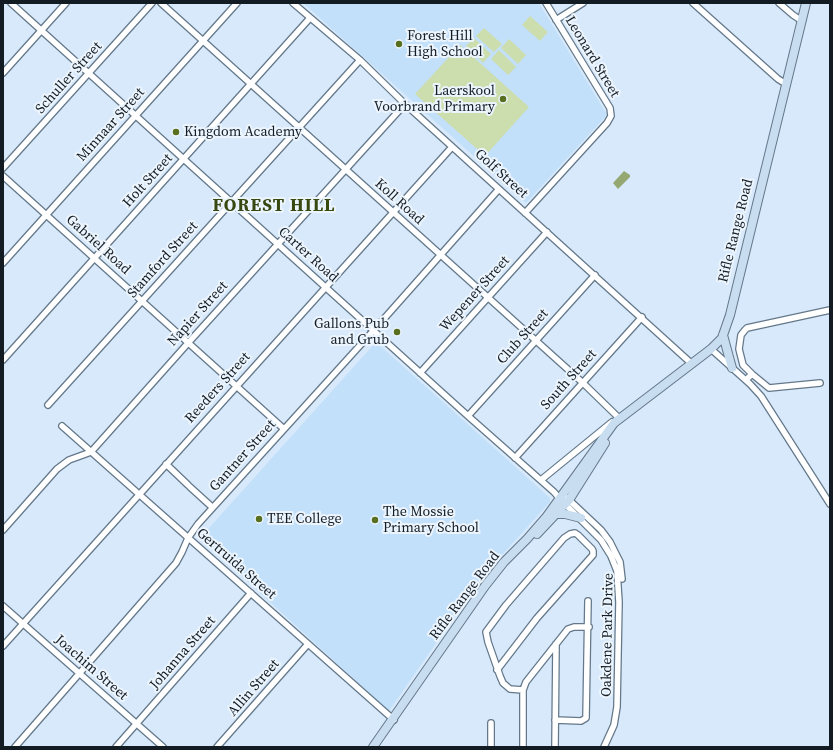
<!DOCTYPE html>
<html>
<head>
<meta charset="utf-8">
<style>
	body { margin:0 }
	#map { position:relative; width:833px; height:750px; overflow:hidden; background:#d7e9fa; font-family:"Source Serif 4",serif }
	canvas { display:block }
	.frame { position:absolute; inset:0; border:4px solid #141c23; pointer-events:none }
</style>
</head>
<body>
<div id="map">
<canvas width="833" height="750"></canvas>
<div class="frame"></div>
</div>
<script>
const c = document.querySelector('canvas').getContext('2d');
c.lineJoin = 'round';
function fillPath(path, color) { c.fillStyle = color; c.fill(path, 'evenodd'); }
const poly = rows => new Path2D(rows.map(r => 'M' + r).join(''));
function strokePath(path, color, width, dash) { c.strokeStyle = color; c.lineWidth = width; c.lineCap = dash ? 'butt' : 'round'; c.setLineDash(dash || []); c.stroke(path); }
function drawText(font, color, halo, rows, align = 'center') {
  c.font = font + ' "Source Serif 4",serif'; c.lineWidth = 4; c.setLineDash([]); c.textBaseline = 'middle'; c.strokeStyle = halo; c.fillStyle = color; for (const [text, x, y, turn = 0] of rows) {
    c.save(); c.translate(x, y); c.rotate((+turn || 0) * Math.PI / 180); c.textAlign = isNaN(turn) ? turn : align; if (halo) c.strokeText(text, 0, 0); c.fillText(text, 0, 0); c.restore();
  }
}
fillPath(poly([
	[303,3,539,3,606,113,606,116,526,203],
	[376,342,550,498,550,502,482,577,389,711,200,538]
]), '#c3e0fb');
fillPath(poly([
	[530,16,548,32,540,41,522,25],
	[484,28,502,44,494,52,476,36],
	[474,38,491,54,483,63,466,46],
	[509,39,526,55,518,64,501,48],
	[460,45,529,107,485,156,415,94],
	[499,50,516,67,508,75,491,59]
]), '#ccddae');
fillPath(poly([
	[624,171,630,175,630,177,618,189,613,183]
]), '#95a872');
const street = poly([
	[11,3,468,416,554,492,560,499,601,540,611,556,617,571,619,602,617,707,614,725,604,747],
	[161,3,583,383,620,419],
	[293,3,360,60,405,104,692,364],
	[693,3,778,79,786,84],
	[779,3,793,15,802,21],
	[556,20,583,3],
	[3,73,66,3],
	[3,168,152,3],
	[3,176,284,429],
	[525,213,607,123,611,116,610,108,546,3],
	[3,263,237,3],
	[711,349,750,384,761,396,830,504],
	[3,360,310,18],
	[420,373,547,232],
	[752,374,769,388,820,383],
	[746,380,752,374,743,365,739,349,741,335,745,330,747,328,830,310],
	[48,405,360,60],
	[468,416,595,275],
	[62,426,394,720],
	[515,458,642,317],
	[166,464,188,485],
	[541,480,612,422],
	[190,487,212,507],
	[567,498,601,530,610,542,620,562,622,579],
	[3,530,57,469,69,460,91,452,189,342,405,104],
	[3,606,163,747],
	[3,646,452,147],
	[497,670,537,618,593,555,593,551,592,549,578,535,575,533,570,534,564,538,506,605,486,632,488,642,500,676,503,683,510,689,523,690],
	[555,720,581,721,586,718,588,601],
	[15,747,176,563,182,552,188,538,198,524,374,330,499,189],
	[116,747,251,593],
	[217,747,308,644],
	[491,747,491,723],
	[523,747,523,690,526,682,568,629,574,627,589,627],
	[555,747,556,644]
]);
const secondary = poly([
	[723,335,732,368],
	[557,514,565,514,581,518],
	[537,534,569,500,605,443],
	[373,747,485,586,504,562,527,539,547,516,614,423,711,349,722,338,730,315,806,3]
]);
strokePath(street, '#64788a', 8);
strokePath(secondary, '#64788a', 10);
strokePath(street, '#fff', 5.5);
strokePath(secondary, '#c8ddef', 8);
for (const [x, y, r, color] of [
	[399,44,4,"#586f1f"],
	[503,99,4,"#586f1f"],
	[176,132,4,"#586f1f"],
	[397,332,4,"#586f1f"],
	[259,519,4,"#586f1f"],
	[375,520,4,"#586f1f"]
]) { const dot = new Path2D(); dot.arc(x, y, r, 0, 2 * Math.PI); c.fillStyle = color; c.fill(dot); strokePath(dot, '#ecf5fe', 1.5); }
drawText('14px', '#141c23', '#ecf5fe', [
	["Forest Hill",407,36],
	["High School",407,52],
	["Laerskool",495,91,"right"],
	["Voorbrand Primary",495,107,"right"],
	["Kingdom Academy",184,132],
	["Gallons Pub",389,324,"right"],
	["and Grub",389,340,"right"],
	["The Mossie",383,512],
	["Primary School",383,528],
	["TEE College",267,519]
], 'left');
drawText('14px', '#141c23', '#ecf5fe', [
	["Leonard Street",592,57,59],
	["Schuller Street",69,78,-48],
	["Minnaar Street",111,125,-48],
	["Golf Street",501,174,42],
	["Holt Street",148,181,-48],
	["Koll Road",399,202,42],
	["Rifle Range Road",736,231,-76],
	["Gabriel Road",98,245,42],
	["Carter Road",308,255,42],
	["Stamford Street",163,260,-48],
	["Wepener Street",475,294,-48],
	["Napier Street",198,314,-48],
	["Club Street",523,337,-48],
	["South Street",569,380,-48],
	["Reeders Street",218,388,-48],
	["Gantner Street",243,456,-48],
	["Gertruida Street",236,564,41],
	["Rifle Range Road",465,596,-53],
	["Oakdene Park Drive",608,635,-89],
	["Johanna Street",183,653,-49],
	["Joachim Street",91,668,41],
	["Allin Street",254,688,-49]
]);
c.letterSpacing = '1px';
drawText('bold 18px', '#384811', '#ecf5fe', [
	["FOREST HILL",274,206]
]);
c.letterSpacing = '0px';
</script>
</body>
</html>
